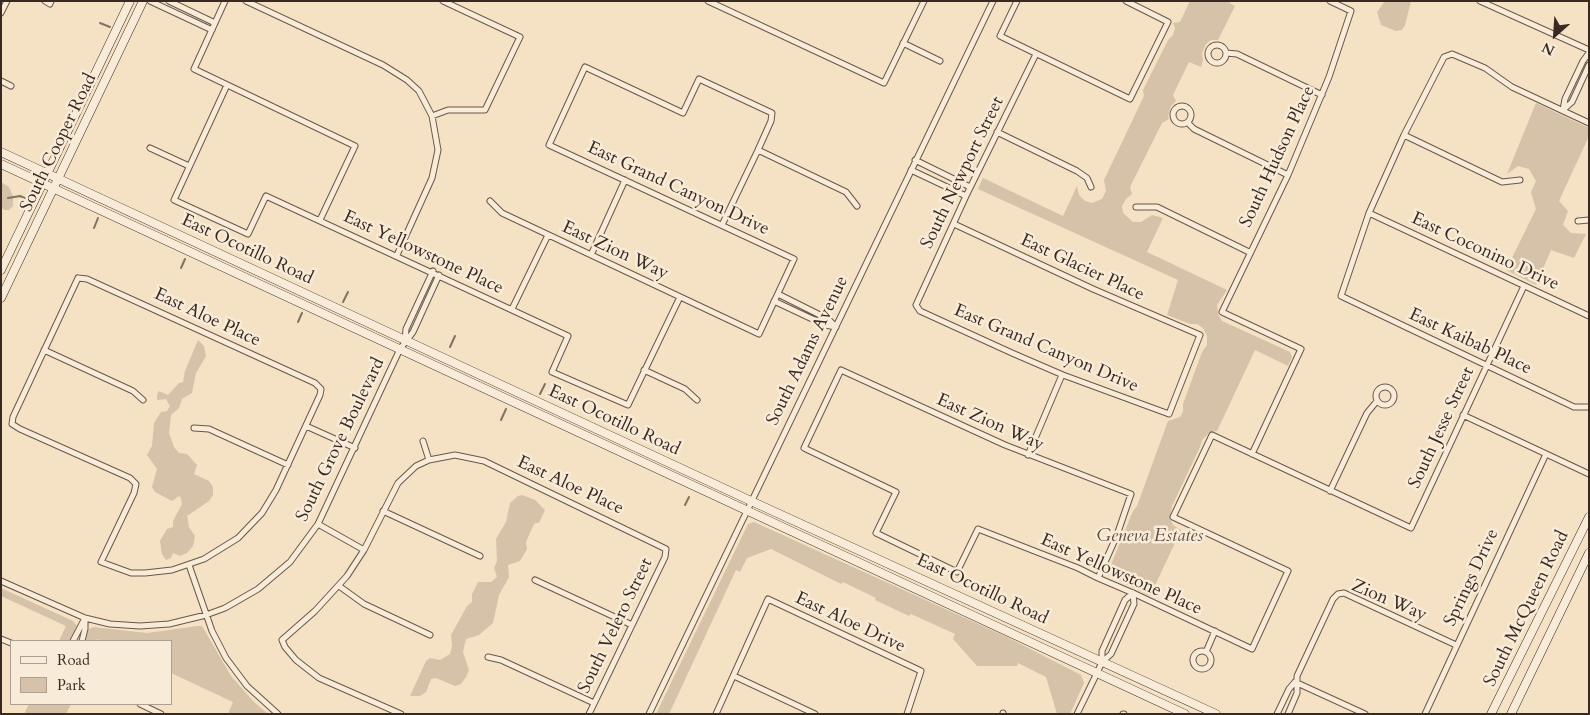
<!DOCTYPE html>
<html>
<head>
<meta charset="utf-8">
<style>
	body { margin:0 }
	#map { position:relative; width:1590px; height:715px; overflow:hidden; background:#f5e1c3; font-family:Cardo,serif }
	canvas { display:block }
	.frame { position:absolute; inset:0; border:2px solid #392923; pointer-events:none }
	.legend { position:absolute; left:10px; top:640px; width:162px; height:65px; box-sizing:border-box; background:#f8ecd8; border:1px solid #ac9e90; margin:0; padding:6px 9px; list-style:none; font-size:15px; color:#392923 }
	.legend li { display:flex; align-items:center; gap:10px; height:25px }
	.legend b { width:25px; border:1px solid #ac9e90 }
	.north { position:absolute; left:1530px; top:10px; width:50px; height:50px; -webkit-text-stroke:4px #f8ecd8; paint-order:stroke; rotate:206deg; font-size:14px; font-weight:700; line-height:20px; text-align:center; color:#392923 }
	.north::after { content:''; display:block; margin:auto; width:18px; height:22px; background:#392923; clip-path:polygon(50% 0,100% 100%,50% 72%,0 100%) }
</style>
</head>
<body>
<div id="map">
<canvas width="1590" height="715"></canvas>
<div class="frame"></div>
<ul class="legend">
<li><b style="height:6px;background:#f8ecd8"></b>Road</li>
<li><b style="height:14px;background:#d5c2a8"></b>Park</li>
</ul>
<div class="north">N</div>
</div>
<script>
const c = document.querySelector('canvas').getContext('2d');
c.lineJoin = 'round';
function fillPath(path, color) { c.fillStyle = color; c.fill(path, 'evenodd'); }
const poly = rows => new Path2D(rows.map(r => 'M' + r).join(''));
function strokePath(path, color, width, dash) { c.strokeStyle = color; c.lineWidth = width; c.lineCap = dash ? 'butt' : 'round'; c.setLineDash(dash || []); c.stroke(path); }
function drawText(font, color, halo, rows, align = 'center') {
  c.font = font + ' Cardo,serif'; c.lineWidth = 5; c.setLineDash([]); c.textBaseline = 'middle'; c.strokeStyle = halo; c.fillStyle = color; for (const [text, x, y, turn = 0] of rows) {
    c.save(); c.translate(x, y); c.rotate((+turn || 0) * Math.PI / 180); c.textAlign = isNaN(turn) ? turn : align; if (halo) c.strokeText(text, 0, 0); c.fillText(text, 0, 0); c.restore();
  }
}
fillPath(poly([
	[1190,1,1230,1,1230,3,1235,6,1218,40,1211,40,1206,44,1202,53,1203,60,1201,67,1189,62,1173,95,1176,101,1171,106,1168,116,1169,119,1162,123,1130,187,1132,194,1126,199,1122,206,1123,213,1133,222,1141,222,1152,215,1163,218,1147,252,1227,290,1217,305,1218,314,1222,321,1290,352,1292,357,1288,366,1255,350,1217,431,1210,432,1202,440,1200,447,1172,506,1170,518,1173,525,1181,530,1150,596,1111,577,1108,572,1133,511,1137,506,1168,421,1180,417,1183,412,1183,404,1202,352,1207,345,1207,336,1203,328,1197,324,1190,324,1167,315,1178,280,978,189,983,178,1063,216,1077,186,1079,195,1085,201,1092,203,1102,199,1106,191,1104,180,1144,96,1143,90,1168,40,1173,35,1175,28,1173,23,1180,22],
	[1385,1,1411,1,1405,25,1402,30,1396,31,1381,25,1377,12],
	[1536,103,1589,128,1589,136,1559,201,1568,211,1563,225,1571,233,1586,234,1574,258,1551,250,1536,285,1506,270,1536,209,1531,192,1536,181,1529,169,1518,166,1507,174],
	[1,182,9,187,13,196,13,206,9,210,4,210,1,206],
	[198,340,204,346,206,356,196,373,192,393,182,399,179,408,171,415,169,433,174,447,179,453,187,454,197,465,194,474,209,481,213,487,213,495,209,501,187,516,189,527,195,536,193,546,187,553,180,556,173,553,171,558,166,560,162,554,160,541,167,529,173,527,173,521,182,504,181,498,179,496,172,501,155,492,152,487,157,469,147,455,152,446,154,423,161,412,167,411,170,406,166,399,157,400,157,395,159,391,168,395,179,383,183,382,185,371],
	[522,495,535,500,545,510,539,523,535,523,533,526,526,542,527,549,520,561,508,565,509,577,499,595,493,623,479,635,466,639,463,652,469,670,466,677,461,684,455,686,436,678,431,679,426,692,420,696,410,696,426,661,430,658,440,660,450,654,452,646,451,635,467,606,472,602,472,594,478,582,491,582,497,577,494,568,497,561,496,539,506,522,510,503,518,496],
	[754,522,1007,637,1081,675,1084,683,1070,714,1057,714,1046,677,1018,663,1017,666,977,666,953,639,955,634,911,614,909,616,875,600,876,598,843,582,841,584,771,549,747,558,740,572,736,570,669,714,656,714,748,524],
	[1,588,73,621,77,626,72,641,59,641,66,626,1,596],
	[197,626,202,626,205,631,231,676,254,702,268,714,228,714,233,702,171,673,171,641,102,641,97,639,96,641,84,641,88,630,93,627,147,633],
	[29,704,71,704,66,714,24,714]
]), '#d5c2a8');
strokePath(poly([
	[100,23,110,27],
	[8,198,20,196,27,199],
	[94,228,98,218],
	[181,268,185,259],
	[343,302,348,292],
	[298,322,302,313],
	[450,347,455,336],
	[540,394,545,384],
	[501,420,506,409],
	[685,505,689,497]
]), '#837263', 2);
const street = poly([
	[45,1,50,4,51,1],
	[150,1,212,30],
	[169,1,215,23],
	[225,1,194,69,355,146,320,220],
	[246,1,383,65,407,80,419,91,432,116,438,150,432,178,397,255],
	[708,1,884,83,924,1],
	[1017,1,1000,36,1130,99,1168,22,1126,1],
	[1480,1,1589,50],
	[1,13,7,1],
	[903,43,940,61],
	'1208 54a9 9 0 1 1 18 0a9 9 0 1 1-18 0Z',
	[1226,53,1237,54,1322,95],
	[1,81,11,86],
	[227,85,174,200,248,234,266,196,568,336,552,372,628,405,680,297],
	'1173 115a9 9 0 1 1 18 0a9 9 0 1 1-18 0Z',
	[1563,110,1565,99,1583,61,1589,53],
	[1563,110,1572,102,1589,65],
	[432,116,448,110,485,110,520,37,443,1],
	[1188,123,1194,129,1288,175],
	[1589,123,1512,87,1485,68,1452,54,1444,57,1404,135,1369,213,1341,296,1574,407,1589,407],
	[997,132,1077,171,1087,178,1091,187],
	[1404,135,1502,182,1520,180],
	[150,148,189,166],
	[758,150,846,192,857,206],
	[915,160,970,187],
	[911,170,966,196],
	[490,201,502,213,759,334,794,259,549,145,585,67,683,113,699,79,772,113,771,121,758,150,722,225],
	[1136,207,1157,207,1249,252],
	[1369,213,1589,316],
	[1578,221,1589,220],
	[954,224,1093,289,1200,335,1169,414,1063,375,1012,353,920,311,916,305,966,196,1036,54],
	[591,255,625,180],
	[78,278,87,279,315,383,321,389,320,395,276,490,262,513,238,538,204,559,172,570,145,573,131,573,101,562,134,493,136,484,130,478,20,429,12,424,13,417,78,278],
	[778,294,828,319,836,327],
	[774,301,825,325,836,327],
	[512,309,548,235],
	[405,340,406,329,433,271],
	[44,350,133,391,143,400],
	[644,370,685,389,697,400],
	'1376 396a9 9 0 1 1 18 0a9 9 0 1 1-18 0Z',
	[1463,415,1589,474],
	[306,426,355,448],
	[194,428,209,429,288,465],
	[423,441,429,460],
	[1252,454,1301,349,1222,312,1288,175,1329,77,1351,11,1330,1],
	[1028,455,1062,375],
	[1330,491,1367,413,1377,401],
	[383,511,480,556],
	[318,524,364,550],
	[189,565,212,631,226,658,247,686,278,714],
	[1098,578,1117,535,1131,494,1005,445,841,370,804,448,896,492,876,533,957,572,978,529,1078,568,1098,578,1133,593,1252,649,1288,571,1173,517,1212,435,1411,528,1524,286],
	[535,580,632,625],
	[1,581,85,618,110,624,140,626,169,624,206,615,225,608,258,589,290,562,318,524,400,349,413,332,439,275],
	[339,586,364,604,430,635],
	[1,639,11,643],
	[73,641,85,618],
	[82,641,85,629,85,618],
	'1193 660a9 9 0 1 1 18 0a9 9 0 1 1-18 0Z',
	[1206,652,1215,631],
	[488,657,501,660,594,703],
	[1102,662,1111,654,1134,604,1133,593],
	[734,676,815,714],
	[1295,682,1365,714],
	[140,704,161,714],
	[401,714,319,678,296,660,285,647,282,640,315,611,347,576,364,550,398,483,416,466,429,460,455,455,484,461,666,549,665,557,589,714],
	[649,714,993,1],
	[716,714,768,599,921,671,907,714],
	[1003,714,1003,713],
	[1077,714,1097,673,1102,662,1102,651,1125,600,1133,593],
	[1123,714,1124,714],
	[1277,714,1289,689,1295,682],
	[1288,714,1297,693,1297,676,1333,599,1338,594,1344,593,1456,645],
	[1425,714,1546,454]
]);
const secondary = poly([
	[1,152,751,501,1216,714],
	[1,164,1185,714],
	[1,270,130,1],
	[1,298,143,1],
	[1491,714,1589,517],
	[1511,714,1589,553]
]);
strokePath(street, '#68574b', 7);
strokePath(secondary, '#392923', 9);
strokePath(street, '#f8ecd8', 5);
strokePath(secondary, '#f8ecd8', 8);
drawText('18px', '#392923', '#f8ecd8', [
	["South Cooper Road",59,143,-64],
	["South Hudson Place",1278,157,-65],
	["South Newport Street",963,173,-64],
	["East Grand Canyon Drive",678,189,25],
	["East Ocotillo Road",247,250,25],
	["East Zion Way",615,251,25],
	["East Coconino Drive",1485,252,25],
	["East Yellowstone Place",423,253,25],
	["East Glacier Place",1082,268,25],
	["East Aloe Place",207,318,25],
	["East Kaibab Place",1470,342,25],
	["East Grand Canyon Drive",1046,349,23],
	["South Adams Avenue",808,351,-64],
	["East Ocotillo Road",614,421,25],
	["East Zion Way",990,423,24],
	["South Jesse Street",1442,428,-65],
	["South Grove Boulevard",341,440,-64],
	["East Aloe Place",570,486,25],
	["East Yellowstone Place",1121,575,24],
	["Springs Drive",1472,578,-65],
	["East Ocotillo Road",982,590,25],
	["Zion Way",1389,601,23],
	["South McQueen Road",1527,609,-64],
	["East Aloe Drive",850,623,25],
	["South Velero Street",616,626,-64]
]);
drawText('italic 18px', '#604f44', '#f8ecd8', [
	["Geneva Estates",1150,537]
]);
</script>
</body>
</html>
